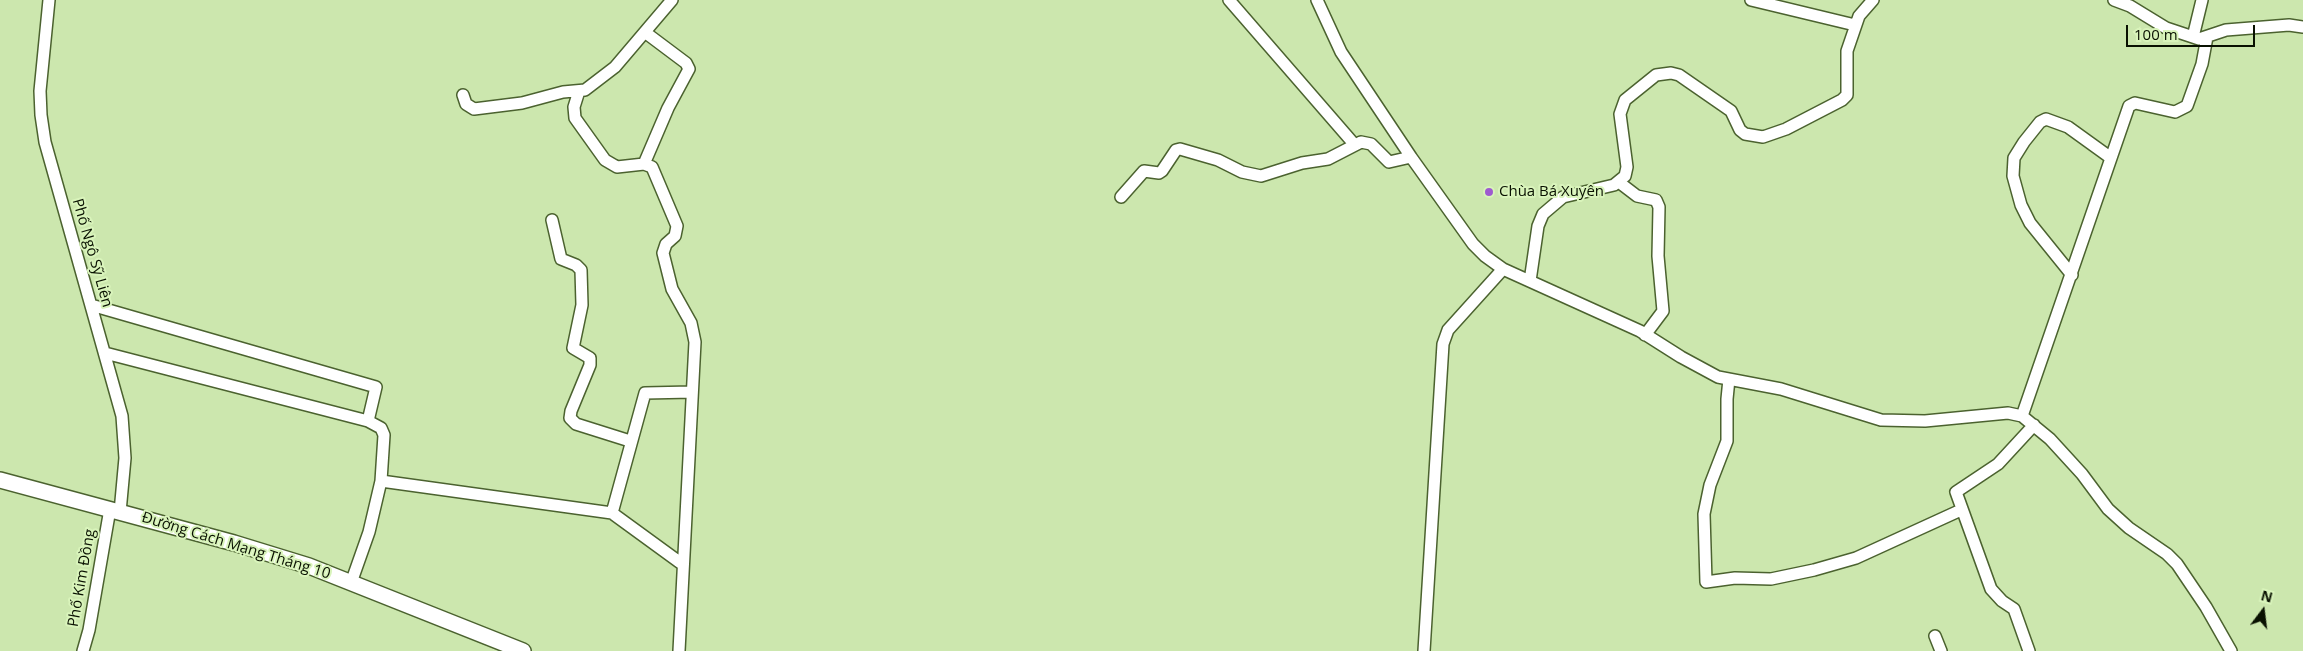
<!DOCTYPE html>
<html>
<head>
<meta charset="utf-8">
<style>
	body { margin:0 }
	#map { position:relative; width:2303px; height:651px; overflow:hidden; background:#cce7ae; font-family:"Open Sans",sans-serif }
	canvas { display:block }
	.north { position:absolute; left:2238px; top:586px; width:50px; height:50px; -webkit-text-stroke:4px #d9f4bb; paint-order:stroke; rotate:15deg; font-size:14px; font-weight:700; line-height:20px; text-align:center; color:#091101 }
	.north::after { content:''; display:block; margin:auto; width:18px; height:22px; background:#091101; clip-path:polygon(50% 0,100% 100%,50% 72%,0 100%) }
	.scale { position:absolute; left:2126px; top:25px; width:129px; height:22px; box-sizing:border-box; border:2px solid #091101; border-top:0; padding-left:6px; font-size:15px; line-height:18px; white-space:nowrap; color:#091101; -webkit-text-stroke:4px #d9f4bb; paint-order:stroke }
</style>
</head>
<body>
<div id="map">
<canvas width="2303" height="651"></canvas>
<div class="north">N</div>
<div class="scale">100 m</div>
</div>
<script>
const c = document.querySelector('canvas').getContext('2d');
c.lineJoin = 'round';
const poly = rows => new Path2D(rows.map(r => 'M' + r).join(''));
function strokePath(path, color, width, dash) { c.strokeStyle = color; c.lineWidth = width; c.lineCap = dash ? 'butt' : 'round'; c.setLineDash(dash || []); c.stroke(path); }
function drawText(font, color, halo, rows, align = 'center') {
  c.font = font + ' "Open Sans",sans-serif'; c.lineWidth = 4; c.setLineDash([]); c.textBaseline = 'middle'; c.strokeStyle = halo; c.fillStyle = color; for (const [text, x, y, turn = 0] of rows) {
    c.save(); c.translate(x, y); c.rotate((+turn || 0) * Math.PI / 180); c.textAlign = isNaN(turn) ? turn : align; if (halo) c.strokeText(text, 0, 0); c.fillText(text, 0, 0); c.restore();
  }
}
const minor = poly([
	[49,0,40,91,41,115,45,142,122,416,125,458,120,512],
	[1229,0,1354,144],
	[1317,0,1341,52,1411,157,1473,244,1485,256,1503,269,1640,331,1681,357,1718,377,1781,389,1881,420,1925,421,2008,413,2022,416,2050,439,2082,474,2108,509,2129,528,2167,554,2177,564,2206,607,2231,651],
	[1751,0,1855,25],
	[2114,0,2130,6,2166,28,2199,39,2226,30,2289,25,2303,27],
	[2193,37,2202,0],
	[579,91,574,107,575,118,605,160,617,167,644,164,652,167,677,226,675,236,666,244,663,253,672,289,691,323,695,342,679,651],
	[463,95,466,104,474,109,522,103,563,92,585,90,615,67,672,0],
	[644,164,668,108,689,69,686,63,646,33],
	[1620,183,1637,196,1656,200,1659,207,1658,256,1663,311,1645,335],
	[1121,197,1144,171,1159,173,1162,171,1176,150,1180,149,1218,160,1242,172,1261,176,1302,163,1328,159,1361,142,1371,144,1389,162,1411,157],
	[552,220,561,259,576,265,581,270,582,305,573,348,590,358,590,365,571,411,570,418,576,424,630,441],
	[2072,275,2030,223,2021,205,2013,176,2014,158,2024,142,2040,122,2046,119,2068,127,2111,158],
	[1530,281,1538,226,1543,214,1563,197,1614,185,1625,176,1627,167,1620,114,1625,100,1656,75,1671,73,1679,75,1731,111,1740,130,1745,134,1763,137,1786,129,1842,100,1847,95,1847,51,1859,16,1873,0],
	[91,305,376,387,368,421],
	[105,353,368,421,381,428,384,435,381,481,369,532,351,583],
	[1729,379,1727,399,1727,441,1710,485,1704,514,1706,582,1735,578,1771,579,1814,570,1856,558,1961,510],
	[2022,416,2129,106,2135,103,2175,112,2187,106,2202,64,2207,37],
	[381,481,612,513,682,564],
	[612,513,645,393,692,392],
	[1935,636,1941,651],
	[83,651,89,630,110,509],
	[1424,651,1443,344,1448,330,1503,269],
	[2029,651,2014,609,2002,601,1991,589,1956,492,1998,464,2034,425]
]);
const major = poly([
	[0,480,234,543,309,566,523,651]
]);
strokePath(minor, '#4b622f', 14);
strokePath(major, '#4b622f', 18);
strokePath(minor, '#fff', 11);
strokePath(major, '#fff', 15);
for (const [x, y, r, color] of [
	[1489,192,5,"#9e5acf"]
]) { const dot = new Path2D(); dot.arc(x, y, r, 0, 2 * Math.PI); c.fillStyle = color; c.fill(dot); strokePath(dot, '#d9f4bb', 2); }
drawText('15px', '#091101', '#d9f4bb', [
	["Chùa Bá Xuyên",1499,192]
], 'left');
drawText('15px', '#091101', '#d9f4bb', [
	["Phố Ngô Sỹ Liên",92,253,74],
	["Đường Cách Mạng Tháng 10",236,546,17],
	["Phố Kim Đồng",82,578,-80]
]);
</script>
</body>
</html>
